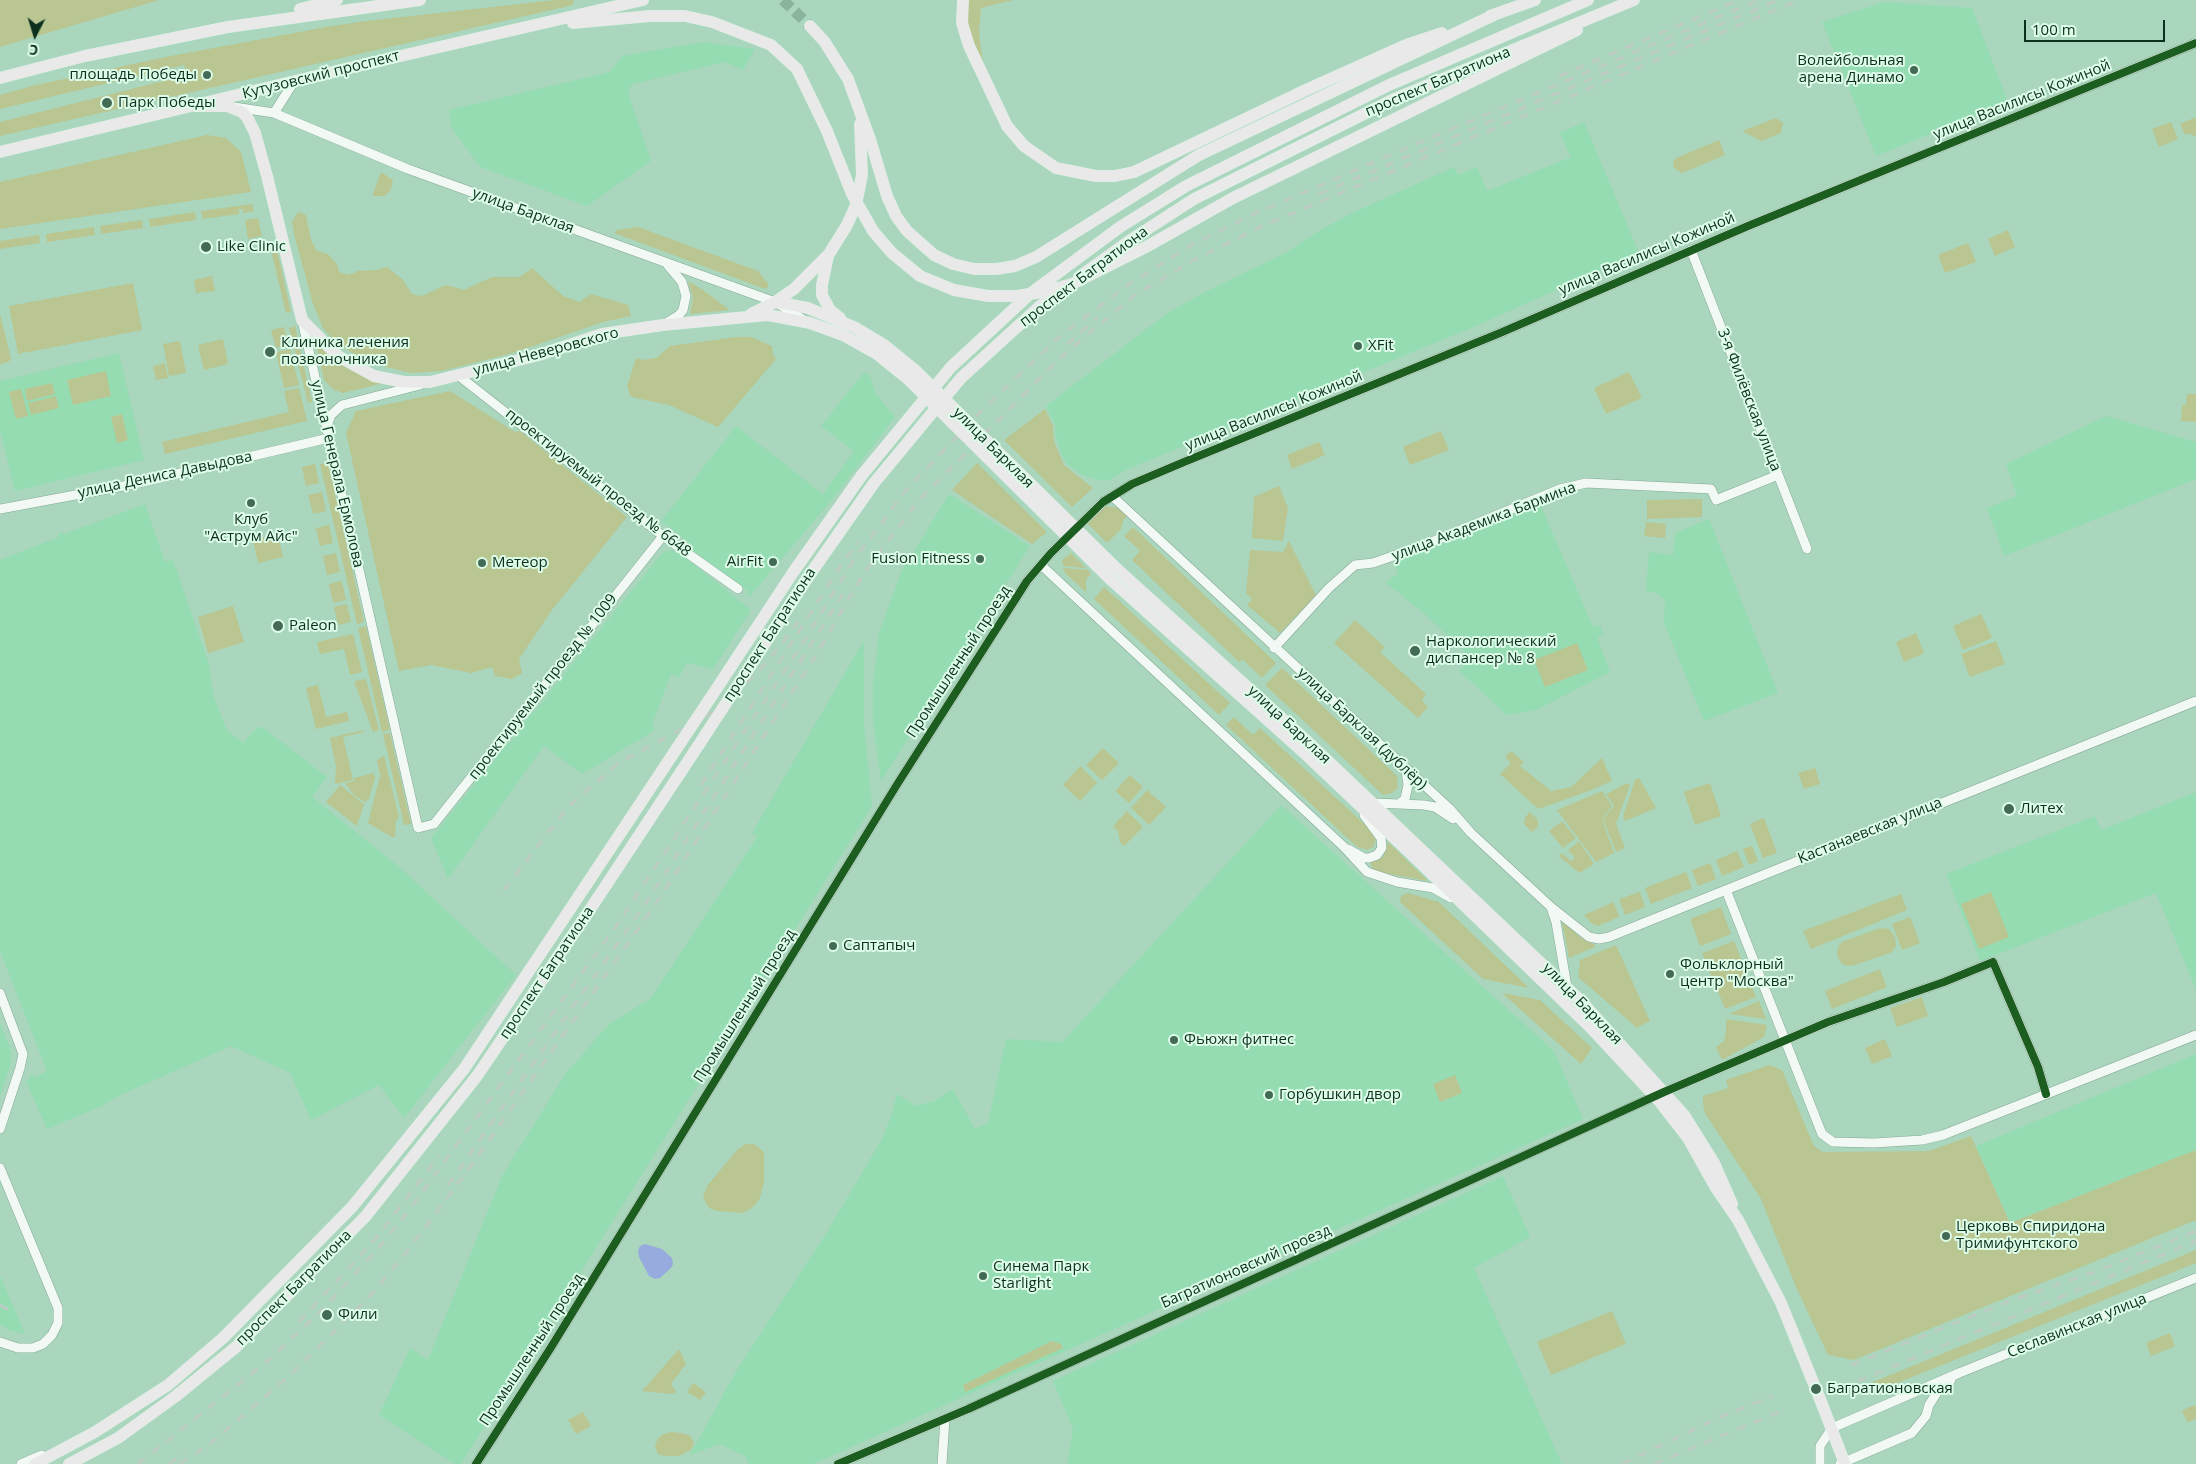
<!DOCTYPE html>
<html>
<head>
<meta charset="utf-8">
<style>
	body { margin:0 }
	#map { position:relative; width:2196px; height:1464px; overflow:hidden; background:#a9d6bc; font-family:"Open Sans",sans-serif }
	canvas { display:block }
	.north { position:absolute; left:10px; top:10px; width:50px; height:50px; -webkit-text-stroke:4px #defde9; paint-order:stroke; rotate:185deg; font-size:14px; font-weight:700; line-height:20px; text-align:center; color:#0c301e }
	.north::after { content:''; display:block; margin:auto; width:18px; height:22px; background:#0c301e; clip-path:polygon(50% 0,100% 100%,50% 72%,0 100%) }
	.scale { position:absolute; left:2024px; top:20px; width:141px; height:22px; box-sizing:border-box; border:2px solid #0c301e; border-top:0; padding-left:6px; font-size:15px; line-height:18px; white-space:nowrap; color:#0c301e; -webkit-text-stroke:4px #defde9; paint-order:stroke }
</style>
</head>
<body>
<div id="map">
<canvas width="2196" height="1464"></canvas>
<div class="north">С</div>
<div class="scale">100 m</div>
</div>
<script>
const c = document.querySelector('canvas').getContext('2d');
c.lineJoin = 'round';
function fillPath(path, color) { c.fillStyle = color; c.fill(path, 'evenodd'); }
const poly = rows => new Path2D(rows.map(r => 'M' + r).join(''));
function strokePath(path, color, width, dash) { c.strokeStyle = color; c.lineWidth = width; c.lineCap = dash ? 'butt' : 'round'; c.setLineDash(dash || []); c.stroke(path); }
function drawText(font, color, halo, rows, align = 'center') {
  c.font = font + ' "Open Sans",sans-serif'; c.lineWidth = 4; c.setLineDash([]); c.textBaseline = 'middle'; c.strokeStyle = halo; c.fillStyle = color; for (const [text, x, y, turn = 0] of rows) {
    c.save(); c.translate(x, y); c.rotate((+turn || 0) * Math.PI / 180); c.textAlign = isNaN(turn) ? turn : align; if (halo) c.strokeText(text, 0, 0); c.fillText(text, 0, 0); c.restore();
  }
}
fillPath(poly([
	[1884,2,1972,8,2008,102,1876,156,1822,22],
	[704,42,755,49,743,70,725,62,632,84,628,93,651,161,587,206,480,167,451,127,449,110,610,72,622,56],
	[1584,122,1639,253,1476,326,1128,469,1109,480,1099,480,1082,475,1067,464,1061,454,1055,433,1055,425,1046,406,1166,314,1199,295,1287,252,1322,229,1354,212,1454,167,1458,175,1477,167,1487,191,1571,157,1560,133],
	[119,353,144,460,15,491,0,430,0,381],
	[864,372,870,376,876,394,895,417,831,501,750,596,746,595,749,592,691,549,693,546,661,521,736,426,823,494,854,451,821,426],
	[2106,416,2196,442,2196,479,2004,556,1987,508,2017,496,2006,464],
	[949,494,1030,546,881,781,873,722,873,682,879,633,901,572],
	[145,504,165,562,173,560,209,664,213,695,227,730,243,743,253,732,261,726,327,777,312,797,397,865,516,975,404,1118,379,1085,311,1120,290,1073,231,1046,116,1097,102,1106,47,1129,26,1081,30,1079,29,1076,33,1074,35,1077,47,1071,0,951,0,560,59,537,58,534,62,532,64,534],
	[1540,504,1593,627,1600,625,1603,634,1597,637,1610,672,1536,710,1507,715,1459,671,1471,658,1425,614,1385,582,1398,574,1394,563],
	[1709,519,1778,693,1704,721,1664,623,1665,600,1655,592,1646,592,1649,552,1673,555,1675,533],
	[672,550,680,553,751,610,713,669,687,663,679,677,671,674,652,725,655,730,582,774,544,746,448,879,431,838,507,744,511,742,521,730,519,728,548,696,547,695,663,552],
	[864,640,864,723,872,806,461,1464,455,1464,379,1415,410,1348,428,1360,502,1176,566,1073,609,1024,650,999,757,837,752,833],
	[2196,792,2196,990,2156,893,1980,961,1946,874,2095,816,2101,830],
	[1281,805,1554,1051,1583,1119,813,1464,749,1464,745,1456,719,1444,690,1455,738,1368,827,1232,882,1139,892,1114,897,1094,916,1106,934,1101,953,1089,975,1129,988,1123,1006,1039,1062,1042],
	[0,1023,11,1051,11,1063,0,1097],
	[2196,1054,2196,1150,2010,1223,1976,1146],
	[1503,1176,1530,1237,1474,1268,1562,1464,1067,1464,1073,1429,1053,1381],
	[0,1276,25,1334,9,1330,0,1324]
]), '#95dcb3');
fillPath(poly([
	[0,0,159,0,0,47],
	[555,0,573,0,574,3,569,6,0,136,0,122,187,75,184,65,0,109,0,95,32,86,160,58,326,27,366,21],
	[967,0,1013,0,981,8,979,32,983,63,969,35,967,23],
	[2196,117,2196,135,2192,136,2191,133,2185,135,2180,124],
	[1776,118,1783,123,1781,133,1761,141,1742,131],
	[2171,122,2178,139,2159,147,2152,129],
	[207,135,226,138,241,152,251,192,0,229,0,182],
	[1719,140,1725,155,1682,173,1674,168,1673,163,1676,158],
	[381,172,393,180,391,189,385,196,372,196],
	[252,204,254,211,243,213,243,209,239,209,239,214,203,219,201,211],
	[195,212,196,220,150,227,149,219],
	[298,212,306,215,311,240,317,251,328,254,337,264,339,272,349,275,358,271,377,270,387,267,403,280,412,294,422,296,446,285,464,290,492,277,520,277,532,268,563,296,580,302,591,294,628,305,631,316,603,322,513,353,442,371,411,373,386,367,365,360,349,351,335,342,323,328,313,304,295,238,292,222],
	[258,218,262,236,248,239,245,220],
	[142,220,143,228,101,234,100,226],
	[94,227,95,235,47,242,46,234],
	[638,227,758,271,768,284,768,287,765,289,614,233,617,230],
	[2008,230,2015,247,1995,256,1988,239],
	[39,235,40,243,0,249,0,241],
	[1968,243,1976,262,1945,273,1938,255],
	[276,245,291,312,286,313,270,246],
	[212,276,215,291,196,293,194,280],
	[688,281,703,290,730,310,690,314,693,298],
	[133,283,142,330,18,354,9,306],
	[0,314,11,359,8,362,0,364],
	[295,326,312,402,308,403,289,328],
	[284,327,289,345,276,348,271,330],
	[736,337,751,337,772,346,773,355,776,359,718,427,669,405,631,397,627,387,636,358,642,360,656,358,670,346],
	[223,339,228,364,204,370,198,345],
	[180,341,186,373,169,376,163,344],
	[318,343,339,364,364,377,384,383,343,393,334,390,324,380,316,344],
	[290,349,299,385,284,388,276,352],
	[165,363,168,378,156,380,153,366],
	[106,371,111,396,73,405,67,380],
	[1629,372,1642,398,1606,414,1594,388],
	[52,383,55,394,27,401,25,389],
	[299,388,307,421,165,454,162,442,289,412,284,391],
	[21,389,28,416,16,419,9,392],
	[450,391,515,432,520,431,627,517,552,610,519,659,522,673,512,679,495,676,492,667,471,673,431,665,399,671,346,433,356,411],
	[2187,394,2196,394,2196,422,2181,421,2182,405,2186,405],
	[56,396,59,408,31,415,28,403],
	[1045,409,1053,426,1054,441,1064,465,1093,488,1072,507,1004,440],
	[122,414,128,440,117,443,111,417],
	[1441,431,1449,450,1410,465,1403,447],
	[1319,442,1325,455,1292,469,1287,455],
	[328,463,364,622,357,624,320,464],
	[977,463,1047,532,1032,544,952,490],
	[315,464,319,483,306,486,302,467],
	[1279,486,1288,508,1283,541,1252,538,1254,497],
	[322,492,326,511,313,514,308,495],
	[1702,499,1702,517,1647,519,1647,500],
	[1103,506,1121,508,1129,514,1124,519,1121,529,1107,543,1087,523],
	[1646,522,1666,524,1665,538,1644,536],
	[329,525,333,543,320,546,316,528],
	[1133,527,1276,663,1262,678,1242,659,1239,662,1132,560,1140,551,1124,536],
	[278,534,283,557,258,563,253,540],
	[1289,541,1316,595,1280,633,1247,605,1252,599,1246,593,1250,550,1283,552],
	[336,553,340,572,327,575,323,556],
	[1071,553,1086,568,1063,566,1062,560],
	[1063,568,1088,570,1091,574,1086,580,1086,592,1065,573],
	[342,581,346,600,333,603,329,584],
	[1104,587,1230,703,1219,715,1094,599],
	[347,604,351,622,338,625,334,607],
	[233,606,244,642,208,653,198,617],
	[1981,614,1992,638,1963,650,1953,626],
	[1355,620,1385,647,1380,652,1426,694,1422,701,1428,707,1418,718,1334,643],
	[366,626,390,730,382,732,358,628],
	[1916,633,1924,653,1904,662,1896,642],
	[353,634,362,672,350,675,344,649,320,654,317,642],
	[1996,641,2005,664,1970,677,1961,654],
	[1577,643,1588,670,1545,687,1534,660],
	[1282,668,1397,776,1398,787,1392,793,1383,795,1265,685],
	[366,679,379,730,373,732,354,681],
	[318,685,326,717,347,712,349,721,316,729,306,688],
	[1234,717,1253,735,1260,728,1373,832,1376,838,1374,846,1368,850,1357,847,1226,725],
	[363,730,364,732,343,737,353,780,335,784,336,766,330,738],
	[390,733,411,824,404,825,383,734],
	[1103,748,1119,763,1102,780,1086,765],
	[1511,751,1524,762,1520,766,1551,791,1571,787,1602,758,1612,781,1589,791,1538,809,1500,774,1511,763,1505,757],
	[384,756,399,817,396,820,395,837,392,837,368,823,380,776,377,760],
	[1080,766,1097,783,1080,801,1063,785],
	[1815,768,1820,784,1804,789,1798,773],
	[374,773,375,778,369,799,365,802,354,795,345,783,354,781,354,778],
	[1130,775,1143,787,1129,803,1115,791],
	[1639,778,1656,808,1625,821,1623,816,1635,780],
	[1627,783,1630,785,1616,824,1625,848,1616,852,1603,819,1614,806,1606,794],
	[1710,783,1721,816,1695,825,1684,792],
	[340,785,364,804,357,826,326,802],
	[1147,790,1166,807,1149,825,1131,808],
	[1602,791,1612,806,1602,819,1614,853,1596,862,1557,810],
	[1127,811,1143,827,1124,846,1120,843,1118,831,1113,826],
	[1530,812,1538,820,1538,827,1532,832,1524,824,1525,817],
	[1764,818,1777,853,1763,858,1750,824],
	[1562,821,1576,838,1563,848,1549,831],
	[1579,841,1594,864,1579,873,1559,856,1562,853,1571,861,1575,858,1568,850],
	[1388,842,1428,881,1383,873,1373,869,1370,863,1383,857],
	[1752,846,1758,861,1749,865,1743,849],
	[1737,851,1744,867,1722,876,1716,860],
	[1710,863,1716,879,1698,886,1692,870],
	[1686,872,1692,888,1651,904,1645,888],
	[1640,892,1645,907,1625,915,1619,899],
	[1991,892,2009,937,1979,949,1961,904],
	[1408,893,1439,902,1529,988,1483,979,1400,902,1401,896],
	[1901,894,1907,910,1811,949,1803,931],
	[1614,902,1619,917,1598,926,1592,924,1584,915],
	[1721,907,1731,934,1700,946,1690,919],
	[1910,917,1920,943,1902,950,1892,924],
	[1562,921,1580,937,1595,945,1595,947,1569,958],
	[1880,928,1889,929,1895,937,1896,946,1892,952,1855,965,1848,966,1842,964,1837,955,1838,947,1842,942],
	[1734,941,1756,997,1725,1009,1702,953],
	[1616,945,1650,1021,1637,1028,1578,977,1580,960],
	[1880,969,1887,987,1832,1009,1825,991],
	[1502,993,1540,1000,1592,1048,1581,1064],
	[1922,997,1928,1016,1897,1027,1890,1008],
	[1759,1001,1766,1019,1729,1014],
	[1726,1019,1767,1025,1764,1037,1722,1060,1716,1047,1724,1041,1726,1031],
	[1885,1039,1892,1056,1872,1064,1865,1048],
	[1769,1065,1782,1070,1814,1146,1823,1152,1929,1151,1971,1136,2010,1223,2196,1150,2196,1220,1854,1360,1828,1355,1796,1287,1761,1199,1705,1113,1703,1104,1703,1096,1728,1088,1726,1080],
	[1455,1075,1462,1093,1440,1102,1433,1084],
	[746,1144,754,1144,764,1152,764,1183,759,1200,752,1208,742,1213,717,1211,709,1208,703,1198,707,1186,738,1149],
	[2196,1250,2196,1263,1865,1396,1861,1387],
	[1612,1311,1626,1344,1551,1375,1537,1342],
	[2170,1333,2175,1346,2151,1356,2146,1343],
	[1052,1341,1061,1344,1063,1348,965,1392,963,1385],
	[679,1349,686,1364,671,1384,676,1392,672,1394,642,1391],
	[693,1383,706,1392,700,1400,687,1392],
	[2196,1405,2196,1419,2187,1422,2182,1410],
	[583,1412,591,1426,576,1434,568,1420],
	[672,1432,686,1434,691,1437,694,1443,691,1450,679,1456,666,1456,658,1454,655,1446,658,1438,664,1434]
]), '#b9c692');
fillPath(poly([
	[645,1244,662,1249,672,1258,673,1264,671,1268,660,1278,655,1279,649,1276,639,1257,638,1250,640,1246]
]), '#98abde');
strokePath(poly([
	[783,0,810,26]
]), '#8ab59c', 11, [11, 5.5]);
const minor = poly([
	[234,107,274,113,408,169,775,302,804,320],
	[274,113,295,80],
	[1691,250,1807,549],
	[302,320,418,828,434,824,663,536],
	[666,323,679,315,683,310,686,296,682,282,667,264],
	[459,376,663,536,738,589],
	[327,426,331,415,342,405,420,385],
	[1112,496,1450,809,1471,833,1551,907,1589,937,1599,939,1609,937,2196,701],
	[0,509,134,484,329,438],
	[1041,565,1344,847,1367,872,1397,882,1433,888,1451,898],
	[1274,648,1329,588,1355,565,1373,563,1422,546,1560,489,1586,483,1711,489,1716,500,1778,475],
	[1373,803,1399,804,1405,799,1408,785,1406,770],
	[1399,804,1424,805,1435,807,1453,819],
	[1348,849,1364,858,1369,858,1377,855,1382,848,1381,838,1364,815],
	[1726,890,1822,1134,1833,1142,1874,1143,1922,1140,1943,1135,2196,1035],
	[1551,907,1556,922,1567,987],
	[0,993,23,1054,20,1068,0,1129],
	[0,1168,58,1308,58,1323,52,1335,43,1344,33,1348,18,1348,0,1342],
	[21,1464,42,1455],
	[476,1464,550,1349,898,783,1027,581,1051,553,1103,502,1132,484,1184,462,1500,333,1748,226,2196,43],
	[838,1464,968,1409,1664,1092,1828,1022,1944,982,1993,962,2038,1067,2046,1094],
	[942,1464,945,1419],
	[1820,1464,1820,1446,1832,1428,1959,1373,2196,1278],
	[1840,1464,1912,1433,1926,1416,1929,1405,1938,1391,1951,1380]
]);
const major = poly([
	[963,0,962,23,969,46,1007,126,1024,146,1056,168,1096,176,1115,176,1134,172,1308,89,1406,45,1442,33],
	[300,9,337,0],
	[1490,16,1535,0],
	[573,23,650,16,685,16,712,22,771,45,797,69,827,131],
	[810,26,824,41,848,79,870,139,887,196,896,216,907,231,934,255,953,264,974,269,996,269,1015,266,1036,257,1199,155,1496,14],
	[0,78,85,56,228,27,420,0],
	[196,106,227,106,242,112,247,117,255,133,267,176,302,320,338,356,374,376,404,382,430,382,539,355,602,334,663,325,768,315,810,323,843,335,877,354,908,379],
	[0,152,366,64,643,0],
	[1233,198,1577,30],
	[828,256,822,285,822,295,830,310,840,318],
	[1079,277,1129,241,1194,199,1394,99,1634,0],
	[775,302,808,308,854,327,884,345,916,371],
	[751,314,775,302,794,289,829,254,847,225,856,205,862,175,860,124],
	[1117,569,1308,742,1582,1002,1684,1115,1714,1163,1732,1204],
	[1109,578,1301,750,1410,853,1590,1027,1660,1102,1688,1138,1716,1188,1738,1220,1781,1303,1811,1377],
	[717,688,794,571,862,475,951,367,1031,293,1120,227,1186,186,1389,85,1588,0],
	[736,688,806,580,874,483,961,378,1040,306,1067,286],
	[1820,1399,1845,1464],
	[35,1464,95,1432,168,1385,223,1338,352,1207,464,1069,681,742],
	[69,1464,118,1438,176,1396,236,1347,365,1217,477,1076,595,902,698,746]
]);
strokePath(minor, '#84a894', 10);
strokePath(major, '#d8ede1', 12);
strokePath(minor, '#f2f9f5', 9);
strokePath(major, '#e9e9ea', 11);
strokePath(poly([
	[1559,76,1739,0],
	[1319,194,1778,0],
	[1067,344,1097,318],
	[701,785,845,559,859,542],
	[504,890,567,808,594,784,620,762,708,715,730,698,752,678,773,655,798,622],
	[448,1185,650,897,847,588],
	[0,1305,16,1314],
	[299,1322,376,1238,439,1156],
	[1851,1365,2015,1299,2092,1273,2196,1231],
	[1858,1381,2196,1241],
	[138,1464,270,1359,322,1310,383,1243,412,1206,617,925,801,646,852,563,906,490,981,411,1058,338,1126,286,1192,245,1252,215,1404,149,1759,0],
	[169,1464,185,1453],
	[180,1464,211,1443,288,1377,368,1298,406,1253,468,1170,657,902,816,655,864,573,919,500,1062,356,1135,295,1192,261,1258,228,1799,0],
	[1622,1464,1720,1417,1773,1396],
	[1654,1464,1779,1412]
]), '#bdcbc3', 3, [9, 9]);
const majorBridge = poly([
	[827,131,852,194,873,231,892,253,920,276,954,290,988,296,1016,296,1043,292,1072,284,1146,247,1233,198],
	[916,371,1117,569],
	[908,379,1109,578],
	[681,742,717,688],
	[698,746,736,688],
	[1811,1377,1820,1399]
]);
strokePath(majorBridge, '#d8ede1', 12, []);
strokePath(majorBridge, '#e9e9ea', 11);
strokePath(poly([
	[476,1464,550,1349,898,783,1027,581,1051,553,1103,502,1132,484,1184,462,1500,333,1748,226,2196,43],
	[838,1464,968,1409,1664,1092,1828,1022,1944,982,1993,962,2038,1067,2046,1094]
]), '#1b5e20', 8);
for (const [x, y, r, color] of [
	[1914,70,5,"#436a55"],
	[207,75,5,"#436a55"],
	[107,103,6,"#436a55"],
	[206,247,6,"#436a55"],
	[1358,346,5,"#436a55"],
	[270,352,6,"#436a55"],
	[251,503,5,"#436a55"],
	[980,559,5,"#436a55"],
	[773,562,5,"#436a55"],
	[482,563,5,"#436a55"],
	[278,626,6,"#436a55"],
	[1415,651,6,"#436a55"],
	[2009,809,6,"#436a55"],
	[833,946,5,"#436a55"],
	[1670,974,5,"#436a55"],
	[1174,1040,5,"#436a55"],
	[1269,1095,5,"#436a55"],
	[1946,1236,5,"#436a55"],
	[983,1276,5,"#436a55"],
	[327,1315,6,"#436a55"],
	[1816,1389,6,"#436a55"]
]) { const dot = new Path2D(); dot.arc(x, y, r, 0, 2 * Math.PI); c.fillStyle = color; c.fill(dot); strokePath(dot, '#defde9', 2); }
drawText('15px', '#0c301e', '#defde9', [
	["Волейбольная",1904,61,"right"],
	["арена Динамо",1904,78,"right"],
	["площадь Победы",197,75,"right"],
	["Парк Победы",118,103],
	["Like Clinic",217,247],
	["Клиника лечения",281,343],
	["позвоночника",281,360],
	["XFit",1368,346],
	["Клуб",251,520,"center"],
	["\"Аструм Айс\"",251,537,"center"],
	["Fusion Fitness",970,559,"right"],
	["AirFit",763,562,"right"],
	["Метеор",492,563],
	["Paleon",289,626],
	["Наркологический",1426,642],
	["диспансер № 8",1426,659],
	["Литех",2020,809],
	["Саптапыч",843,946],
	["Фольклорный",1680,965],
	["центр \"Москва\"",1680,982],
	["Фьюжн фитнес",1184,1040],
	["Горбушкин двор",1279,1095],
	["Церковь Спиридона",1956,1227],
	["Тримифунтского",1956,1244],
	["Синема Парк",993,1267],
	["Starlight",993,1284],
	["Фили",338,1315],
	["Багратионовская",1827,1389]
], 'left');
drawText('15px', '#0c301e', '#defde9', [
	["Кутузовский проспект",321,75,-14],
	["проспект Багратиона",1438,82,-23],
	["улица Василисы Кожиной",2022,100,-22],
	["улица Барклая",523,211,20],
	["улица Василисы Кожиной",1647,254,-23],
	["проспект Багратиона",1084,277,-37],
	["улица Неверовского",546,352,-15],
	["3-я Филёвская улица",1749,400,69],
	["улица Василисы Кожиной",1274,411,-22],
	["улица Барклая",993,448,45],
	["улица Генерала Ермолова",337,474,77],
	["улица Дениса Давыдова",165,475,-12],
	["проектируемый проезд № 6648",598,483,38],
	["улица Академика Бармина",1484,522,-21],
	["проспект Багратиона",770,635,-57],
	["Промышленный проезд",959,662,-57],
	["проектируемый проезд № 1009",543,687,-52],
	["улица Барклая",1289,725,43],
	["улица Барклая (дублёр)",1362,729,43],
	["Кастанаевская улица",1870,831,-22],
	["проспект Багратиона",547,973,-56],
	["улица Барклая",1582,1004,46],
	["Промышленный проезд",745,1006,-58],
	["Багратионовский проезд",1246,1267,-24],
	["проспект Багратиона",294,1288,-45],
	["Сеславинская улица",2077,1326,-22],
	["Промышленный проезд",532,1350,-57]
]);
</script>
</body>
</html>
